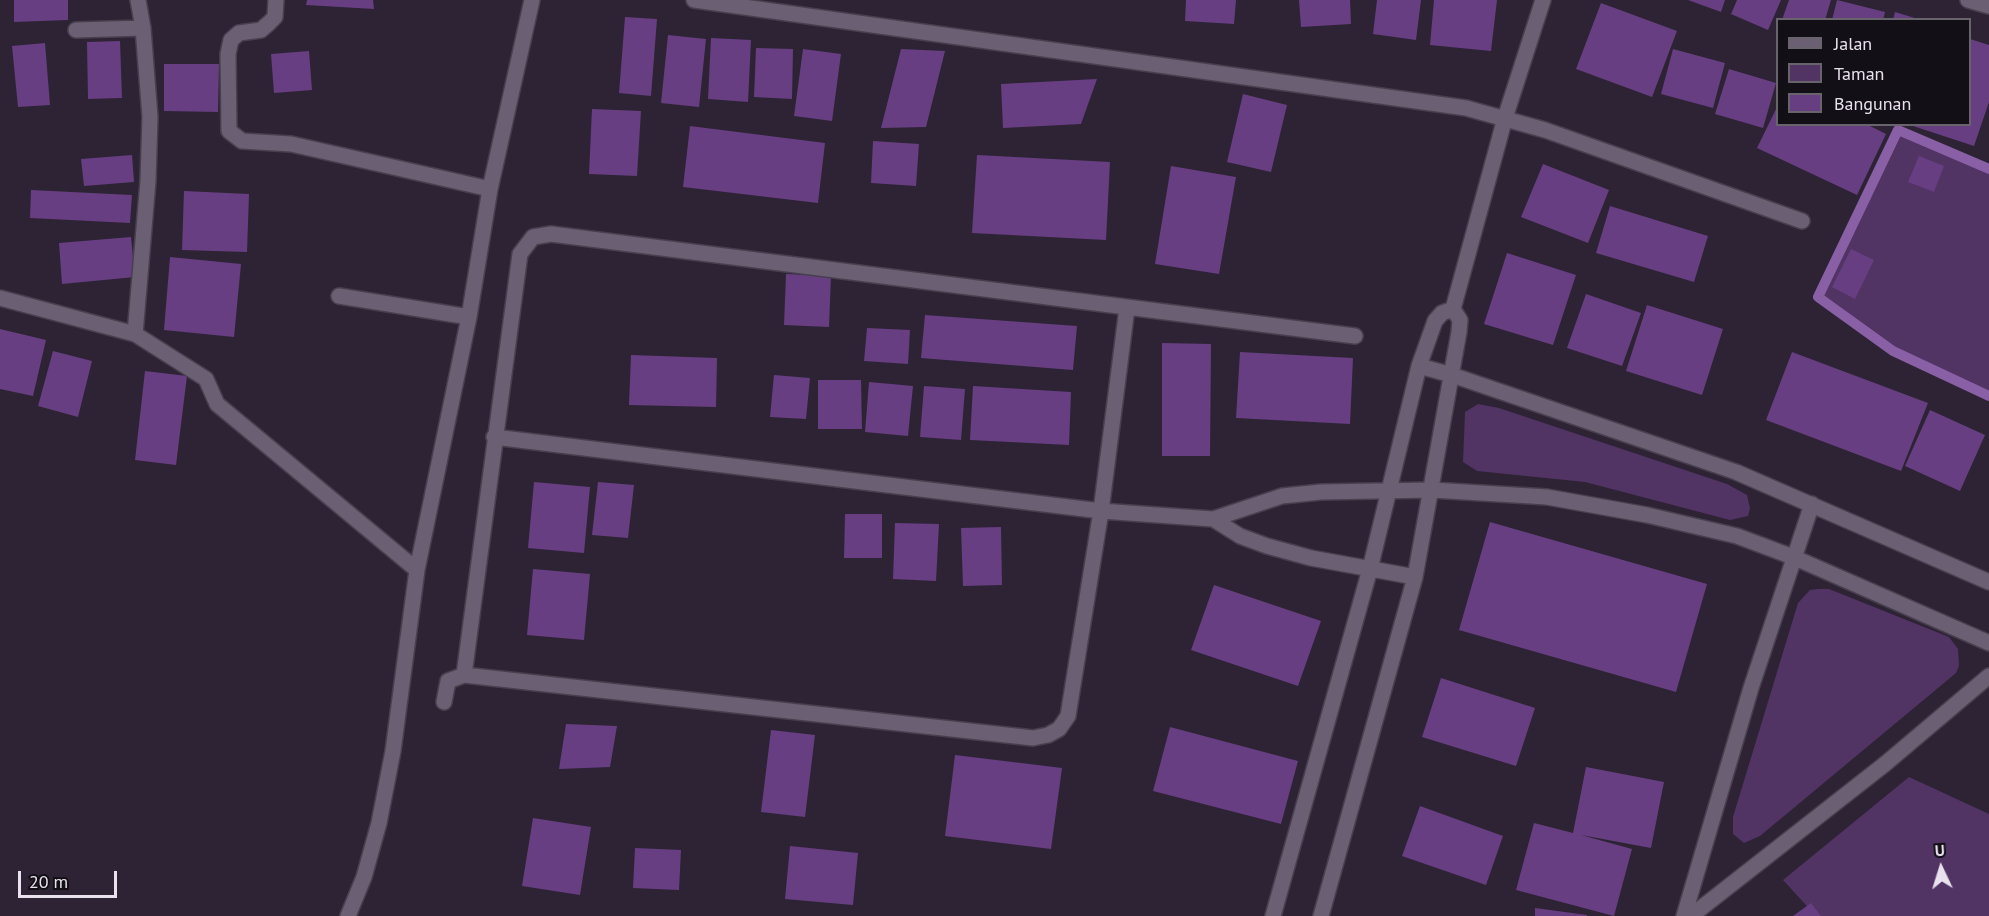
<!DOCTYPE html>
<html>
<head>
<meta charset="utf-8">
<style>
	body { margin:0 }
	#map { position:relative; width:1989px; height:916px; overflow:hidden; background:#2d2334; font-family:"PT Sans",sans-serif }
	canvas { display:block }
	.legend { position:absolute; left:1776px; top:18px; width:195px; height:108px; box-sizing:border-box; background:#130f16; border:2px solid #69636c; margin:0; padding:8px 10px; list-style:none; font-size:18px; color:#e9e2ee }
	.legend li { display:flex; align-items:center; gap:12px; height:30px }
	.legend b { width:30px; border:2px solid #69636c }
	.north { position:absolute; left:1911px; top:838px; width:60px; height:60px; -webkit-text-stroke:4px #130f16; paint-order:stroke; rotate:356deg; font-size:16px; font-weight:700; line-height:24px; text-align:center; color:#e9e2ee }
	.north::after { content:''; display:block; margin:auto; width:21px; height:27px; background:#e9e2ee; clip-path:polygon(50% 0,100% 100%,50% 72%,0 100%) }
	.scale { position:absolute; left:18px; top:871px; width:99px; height:27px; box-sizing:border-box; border:3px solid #e9e2ee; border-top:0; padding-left:8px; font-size:18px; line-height:21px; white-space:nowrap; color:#e9e2ee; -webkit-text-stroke:4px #130f16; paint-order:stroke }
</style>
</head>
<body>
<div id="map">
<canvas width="1989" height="916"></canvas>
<ul class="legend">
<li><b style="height:8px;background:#6a5f73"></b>Jalan</li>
<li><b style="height:16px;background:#513364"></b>Taman</li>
<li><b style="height:16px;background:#673e81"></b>Bangunan</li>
</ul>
<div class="north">U</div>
<div class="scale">20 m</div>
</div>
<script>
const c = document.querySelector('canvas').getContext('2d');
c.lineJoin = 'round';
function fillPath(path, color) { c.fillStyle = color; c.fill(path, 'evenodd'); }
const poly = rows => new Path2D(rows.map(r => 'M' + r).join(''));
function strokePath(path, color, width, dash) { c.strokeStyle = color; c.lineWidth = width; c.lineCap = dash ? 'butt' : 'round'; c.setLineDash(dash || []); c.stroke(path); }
fillPath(poly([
	[1902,134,1989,173,1989,392,1898,349,1822,296],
	[1478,404,1499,408,1727,484,1747,495,1750,508,1748,516,1730,520,1585,482,1477,471,1463,462,1465,412],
	[1818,589,1829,589,1949,637,1958,649,1959,666,1956,673,1760,836,1744,843,1733,834,1733,817,1798,603,1810,590],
	[1909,777,1989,814,1989,916,1816,916,1783,880]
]), '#513364');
strokePath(poly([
	[1989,169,1898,130,1818,297,1893,351,1989,396]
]), '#895fa5', 10);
fillPath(poly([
	[14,0,68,0,68,20,14,22],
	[307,0,373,0,374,9,306,5],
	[1186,0,1236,0,1234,24,1185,21],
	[1299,0,1350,0,1351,24,1301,27],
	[1377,0,1421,0,1416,40,1373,34],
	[1434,0,1497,0,1491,51,1430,45],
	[1688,0,1725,0,1721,12],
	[1737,0,1781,0,1768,30,1731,14],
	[1789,0,1831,0,1825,20,1782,20],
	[1837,0,1885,12,1883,20,1832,20],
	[1601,3,1677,31,1652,97,1576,69],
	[1895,12,1918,19,1918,20,1893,20],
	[625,17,657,19,651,96,619,93],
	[668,35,706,39,699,107,661,103],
	[711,38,751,40,748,102,708,99],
	[1970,39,1989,45,1989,102,1974,146,1910,125,1970,124],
	[120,41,122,98,88,99,87,42],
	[45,43,50,105,18,107,12,46],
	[756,48,793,49,792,99,754,97],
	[803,49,841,54,832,121,794,116],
	[901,49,945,51,926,127,881,128],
	[1673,49,1725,63,1713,108,1661,94],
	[309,51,312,90,274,93,271,54],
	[164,64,219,64,218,112,164,111],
	[1729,69,1776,83,1763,128,1715,114],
	[1097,79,1081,124,1003,128,1001,84],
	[1243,94,1287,105,1271,172,1227,162],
	[1778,105,1778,124,1866,124,1886,134,1857,195,1757,148],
	[592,109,641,111,637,176,589,174],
	[690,126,825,143,818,203,683,187],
	[873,141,919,144,916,186,871,183],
	[132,155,134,182,84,186,81,159],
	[977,155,1110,162,1106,240,972,233],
	[1919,156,1944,166,1934,192,1908,182],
	[1543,164,1609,190,1588,243,1521,217],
	[1171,166,1236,177,1219,274,1155,264],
	[31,190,132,195,130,223,30,218],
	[184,191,249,194,247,252,182,250],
	[1610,206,1708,236,1694,282,1596,253],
	[131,237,135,277,62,284,59,243],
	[1851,249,1874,260,1855,299,1832,287],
	[1507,253,1576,275,1553,345,1484,324],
	[170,257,241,264,234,337,164,330],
	[786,274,831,276,829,327,784,325],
	[1586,294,1641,313,1622,366,1567,348],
	[1647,305,1723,329,1702,395,1626,371],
	[925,315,1077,326,1073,370,921,358],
	[867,328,910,330,908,364,864,361],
	[0,329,46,340,33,396,0,389],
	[1162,343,1211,344,1210,456,1162,456],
	[53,351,92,361,78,417,38,406],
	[1240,352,1353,358,1350,424,1236,418],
	[1792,352,1928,403,1901,471,1766,420],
	[631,355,717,358,716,407,629,405],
	[145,371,187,376,176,465,135,460],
	[774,375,810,378,806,419,770,417],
	[818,380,861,380,862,429,818,429],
	[869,382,913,386,908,436,865,432],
	[924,386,965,389,961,440,920,437],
	[973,386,1071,392,1069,445,970,440],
	[1930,410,1985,435,1960,491,1905,466],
	[534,482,590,487,584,553,528,548],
	[598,482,634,485,628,538,592,535],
	[845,514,882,514,882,558,844,558],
	[1490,522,1707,584,1676,692,1459,630],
	[895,523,939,524,936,581,893,579],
	[1001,527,1002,585,963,586,961,528],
	[533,569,590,574,584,640,527,635],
	[1214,585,1321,621,1298,686,1191,650],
	[1441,678,1535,708,1516,766,1422,737],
	[566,724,617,726,610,767,559,769],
	[1170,727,1298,761,1281,824,1153,791],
	[771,730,815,735,805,817,761,812],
	[955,755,1062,768,1051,849,945,836],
	[1586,767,1664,782,1651,848,1581,835,1632,849,1614,916,1516,890,1534,823,1573,833],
	[1420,806,1503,836,1486,885,1402,856],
	[533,818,591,827,580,895,522,886],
	[790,846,858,853,853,905,785,899],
	[635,848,681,850,679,890,633,888],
	[1811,903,1821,916,1793,916],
	[1535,908,1587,915,1587,916,1535,916]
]), '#673e81');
const minor = poly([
	[276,0,275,17,269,23,261,30,239,33,231,40,228,54,229,131,242,141,291,144,490,189],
	[694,0,1466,108,1545,130,1802,221],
	[1968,0,1989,6],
	[76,30,143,28],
	[339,296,469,317],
	[0,298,135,334,206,379,217,404,417,570],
	[1127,308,1101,511,1068,716,1059,729,1048,735,1033,738,464,675,520,254,533,237,551,234,1355,336],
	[1453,309,1505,118,1543,0],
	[135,334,148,181,150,117,143,28,138,0],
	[1419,366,1452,375,1736,472,1989,582],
	[494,437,1101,511,1213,519,1282,496,1321,492,1432,490,1547,497,1647,515,1737,536,1793,557,1989,643],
	[1213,519,1240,536,1267,546,1311,558,1415,577],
	[444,702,448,681,464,675],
	[348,916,364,877,379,823,393,751,417,570,469,317,490,189,532,0],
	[1273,916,1370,569,1419,366,1435,321,1442,313,1453,309],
	[1321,916,1415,577,1459,332,1460,320,1453,309],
	[1684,916,1751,688,1812,504],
	[1691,916,1885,764,1989,676]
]);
strokePath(minor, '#483f4e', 18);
strokePath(minor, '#6a5f73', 15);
</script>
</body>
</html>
